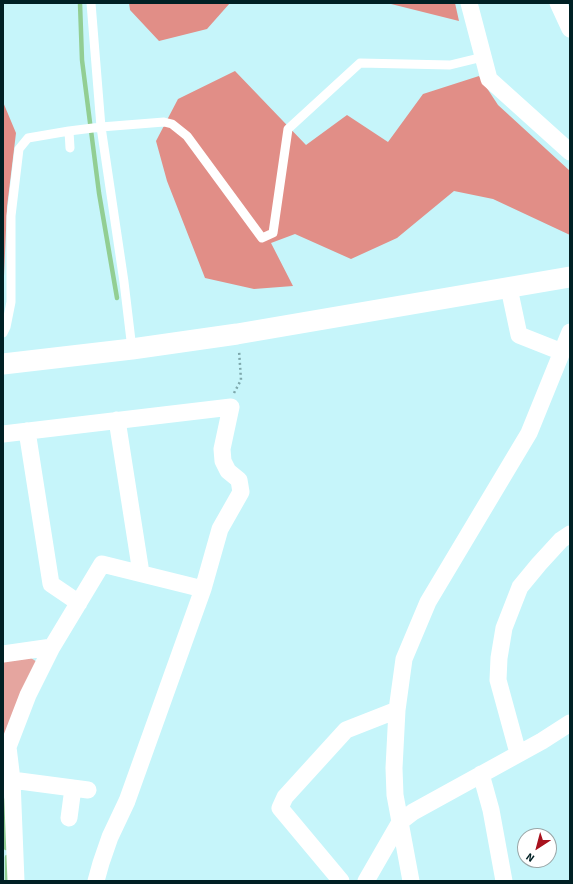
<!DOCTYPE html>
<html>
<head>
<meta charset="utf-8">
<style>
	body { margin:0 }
	#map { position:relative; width:573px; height:884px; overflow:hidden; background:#c6f5fa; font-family:"Source Sans 3",sans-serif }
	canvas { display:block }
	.frame { position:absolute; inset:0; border:4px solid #002024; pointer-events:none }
	.north { position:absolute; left:517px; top:828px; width:40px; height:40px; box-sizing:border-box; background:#fff; border:1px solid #99a6a7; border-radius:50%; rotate:216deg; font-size:11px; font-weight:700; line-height:16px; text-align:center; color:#002024 }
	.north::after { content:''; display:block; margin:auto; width:14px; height:18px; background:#a8121e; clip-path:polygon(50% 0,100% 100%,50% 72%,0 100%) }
</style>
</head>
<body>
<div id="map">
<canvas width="573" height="884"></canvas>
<div class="frame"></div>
<div class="north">N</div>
</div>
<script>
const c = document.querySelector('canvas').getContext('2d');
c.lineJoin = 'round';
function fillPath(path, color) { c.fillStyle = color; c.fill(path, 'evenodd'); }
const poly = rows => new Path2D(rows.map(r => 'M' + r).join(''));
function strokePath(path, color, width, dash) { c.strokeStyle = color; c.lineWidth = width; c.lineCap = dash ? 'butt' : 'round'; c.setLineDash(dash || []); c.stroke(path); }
fillPath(poly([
	[31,658,37,662,3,739,3,662]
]), '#e5a59f');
fillPath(poly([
	[129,3,230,3,207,29,159,41,130,10],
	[387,3,455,3,459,21],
	[235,71,306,145,347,115,388,142,423,94,479,76,498,105,570,171,570,235,493,199,454,191,397,238,351,259,295,234,271,243,293,286,254,289,205,278,167,181,156,141,178,99],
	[3,102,16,133,7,207,4,276,3,279]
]), '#e18e87');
strokePath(poly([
	[80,3,82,60,99,193,117,298],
	[3,800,6,848],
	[7,857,7,881]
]), '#92ce93', 4.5);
strokePath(poly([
	[234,393,241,380,239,350]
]), '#7da7ab', 2.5, [2, 3]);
strokePath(poly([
	[91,3,101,127,124,282,132,349],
	[69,131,70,148],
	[3,333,6,327,11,302,11,216,19,149,28,138,69,131,101,127,164,122,172,124,187,136,262,238,273,233,288,129,360,63,450,65,483,57]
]), '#fff', 9);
strokePath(poly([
	[469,3,489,79,570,152],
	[558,3,570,29],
	[509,288,519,335,562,352],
	[117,420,141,573],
	[27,431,51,584,79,603],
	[3,434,231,407,222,449,223,461,228,471,239,480,241,492,220,529,203,589,127,801,110,837,101,863,96,881],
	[3,654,52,647],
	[518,753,498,680,499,658,504,628,520,587,539,564,561,540,570,534],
	[481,774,491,810,504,881],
	[12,780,88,790],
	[69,818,73,788],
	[16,881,12,780,8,747,28,695,52,647,102,564,203,589],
	[341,881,280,808,285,797,346,730,397,710],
	[366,881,400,822,413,812,542,741,570,723],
	[411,881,395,795,394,768,397,710,404,659,428,602,529,433,570,332]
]), '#fff', 17);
strokePath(poly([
	[3,364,132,349,237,334,570,277]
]), '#fff', 21);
</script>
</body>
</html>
